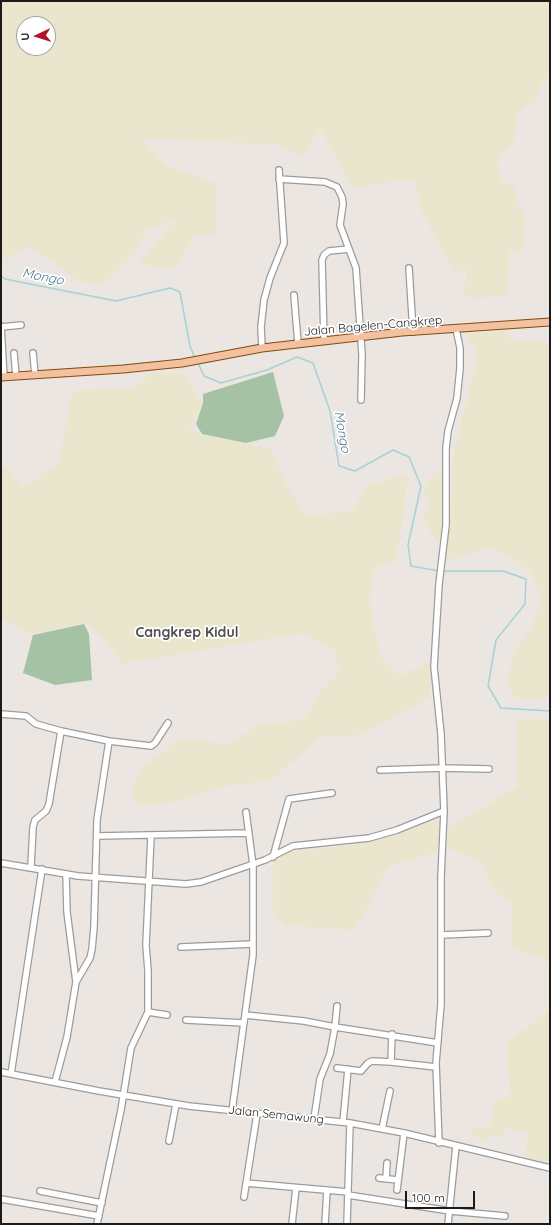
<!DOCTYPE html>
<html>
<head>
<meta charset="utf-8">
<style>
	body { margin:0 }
	#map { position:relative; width:551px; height:1225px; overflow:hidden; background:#ebe6e1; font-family:Quicksand,sans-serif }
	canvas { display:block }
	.frame { position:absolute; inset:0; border:2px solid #1b1b1b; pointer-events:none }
	.north { position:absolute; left:16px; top:16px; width:40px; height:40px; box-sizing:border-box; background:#fff; border:1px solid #a4a4a4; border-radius:50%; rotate:266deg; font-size:11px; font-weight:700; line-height:16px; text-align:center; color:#1b1b1b }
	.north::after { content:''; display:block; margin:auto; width:14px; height:18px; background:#b3122d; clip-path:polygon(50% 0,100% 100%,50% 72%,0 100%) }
	.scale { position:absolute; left:405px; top:1191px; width:70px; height:18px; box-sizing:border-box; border:2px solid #1b1b1b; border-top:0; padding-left:5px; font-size:12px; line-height:14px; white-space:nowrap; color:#1b1b1b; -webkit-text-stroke:3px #fff; paint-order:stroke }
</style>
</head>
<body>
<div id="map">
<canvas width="551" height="1225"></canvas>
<div class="frame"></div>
<div class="north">U</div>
<div class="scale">100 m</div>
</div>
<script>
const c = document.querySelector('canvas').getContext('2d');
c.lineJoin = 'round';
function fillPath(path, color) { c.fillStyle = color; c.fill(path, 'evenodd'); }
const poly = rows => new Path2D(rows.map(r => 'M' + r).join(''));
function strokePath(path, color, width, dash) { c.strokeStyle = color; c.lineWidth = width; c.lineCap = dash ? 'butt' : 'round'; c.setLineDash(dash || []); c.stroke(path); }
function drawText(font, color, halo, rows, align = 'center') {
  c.font = font + ' Quicksand,sans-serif'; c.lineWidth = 3.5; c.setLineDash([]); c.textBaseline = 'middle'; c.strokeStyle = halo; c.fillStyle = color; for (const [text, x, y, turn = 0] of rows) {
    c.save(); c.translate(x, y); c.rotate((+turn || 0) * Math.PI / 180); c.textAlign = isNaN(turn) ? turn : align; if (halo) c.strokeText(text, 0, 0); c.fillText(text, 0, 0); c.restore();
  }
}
fillPath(poly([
	[1,1,550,1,550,74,542,84,535,101,523,107,517,118,513,143,500,154,497,164,502,183,515,186,516,199,527,219,520,255,510,249,508,295,471,299,464,294,467,269,455,272,422,213,413,179,352,188,320,128,303,156,275,144,142,139,166,165,217,184,215,236,196,233,175,269,138,264,178,218,146,230,136,252,104,284,78,281,30,246,6,258,1,257],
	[24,24,48,24,48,48,24,48],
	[506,331,512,341,533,339,550,345,550,695,535,701,513,697,507,680,514,652,531,629,542,600,530,570,492,547,446,561,454,452,478,354,465,333],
	[154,373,182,373,203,403,189,431,271,449,287,487,306,515,352,512,365,487,397,476,408,477,397,560,375,567,369,600,380,656,399,677,430,661,430,697,359,735,320,736,271,781,230,785,181,800,138,807,131,790,142,769,178,740,202,739,226,746,259,724,304,720,320,691,339,673,335,651,302,633,122,664,104,638,88,623,29,634,1,617,1,467,4,466,25,487,59,463,72,391,132,388],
	[436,472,444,474,445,525,441,546,426,526,424,516,431,506,423,496,426,482],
	[516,719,550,719,550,962,511,947,512,904,491,889,484,864,446,847,449,827,517,787],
	[441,819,438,852,388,867,355,930,285,925,273,910,273,861,289,852,361,844],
	[550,1009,550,1165,525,1159,528,1133,505,1128,502,1138,490,1135,486,1143,472,1134,471,1128,490,1129,495,1100,511,1097,506,1045]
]), '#e9e6cd');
fillPath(poly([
	[273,372,284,416,275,436,246,443,202,434,196,424,203,403,203,394],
	[84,624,89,634,92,680,55,685,23,673,33,635]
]), '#a5c2a4');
strokePath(poly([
	[1,276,5,279,116,301,170,288,180,292,190,346,195,358],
	[198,363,204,376,221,383,267,370,297,357,313,363,330,411,339,466,355,471,393,450,409,457,421,486,408,545,411,566,439,571],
	[443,571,503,571,526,579,525,604,496,640,488,686,501,708,550,711]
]), '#a5d2d5', 1.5);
const minor = poly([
	[279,179,325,182,337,187,342,197,343,204,340,225,356,268,362,355,361,400],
	[409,268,413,332],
	[294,295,298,344],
	[1,326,4,377],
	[1,327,21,325],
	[324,340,322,260,324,255,329,251,349,249],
	[262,348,261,327,264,300,270,278,284,243,279,170],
	[14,353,16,376],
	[33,353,35,375],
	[1,714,26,716,36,724,61,731],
	[380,770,442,768,489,769],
	[97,836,249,833],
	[273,857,289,799,332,793],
	[1,863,78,876,186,884,201,882,265,860,293,846,369,838,397,830,444,811],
	[31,867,33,827,35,820,46,811,49,804,61,731,109,741,151,746,155,743,168,723],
	[442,935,488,933],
	[181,947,253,944],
	[76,982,90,958,92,949,94,927,97,820,109,741],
	[337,1006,335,1027,438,1043],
	[148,1012,167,1015],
	[245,1015,304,1021,335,1027,330,1054,320,1079,314,1119],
	[186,1020,244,1023],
	[392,1034,391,1062,436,1067],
	[337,1068,361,1071,368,1063,372,1061,391,1062],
	[1,1072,99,1091,189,1106,350,1123,404,1133,550,1168],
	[11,1074,42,869],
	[55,1082,67,1037,76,982,67,912,66,874],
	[232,1111,253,955,253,865,246,812],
	[343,1122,348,1069],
	[382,1129,390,1091],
	[169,1141,176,1104],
	[439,1143,436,1063,441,1004,441,877,444,811,441,734,434,667,439,584,446,525,446,448,448,431,457,398,460,368,460,348,456,329],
	[379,1178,398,1180],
	[386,1179,387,1163],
	[246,1183,348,1192],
	[397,1190,404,1133],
	[40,1191,102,1203],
	[348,1195,450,1211,505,1216],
	[244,1197,257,1114],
	[1,1199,99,1216],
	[97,1224,121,1110,131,1048,148,1012,148,971,146,945,151,836],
	[292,1224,296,1188],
	[325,1224,327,1190],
	[347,1224,350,1123],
	[448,1224,456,1146]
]);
const major = poly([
	[1,377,123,369,182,363,262,348,402,332,550,322]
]);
strokePath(minor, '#9c9c9c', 8);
strokePath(major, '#84490e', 9);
strokePath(minor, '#fff', 5.5);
strokePath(major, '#f2c19f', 7);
drawText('12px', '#1b1b1b', '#fff', [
	["Jalan Bagelen-Cangkrep",373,326,-5],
	["Jalan Semawung",276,1115,6]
]);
drawText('italic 13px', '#4b7a92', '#fff', [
	["Mongo",43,277,11],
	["Mongo",342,432,80]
]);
drawText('bold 14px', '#4e4e4e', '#fff', [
	["Cangkrep Kidul",187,633]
]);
</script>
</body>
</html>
